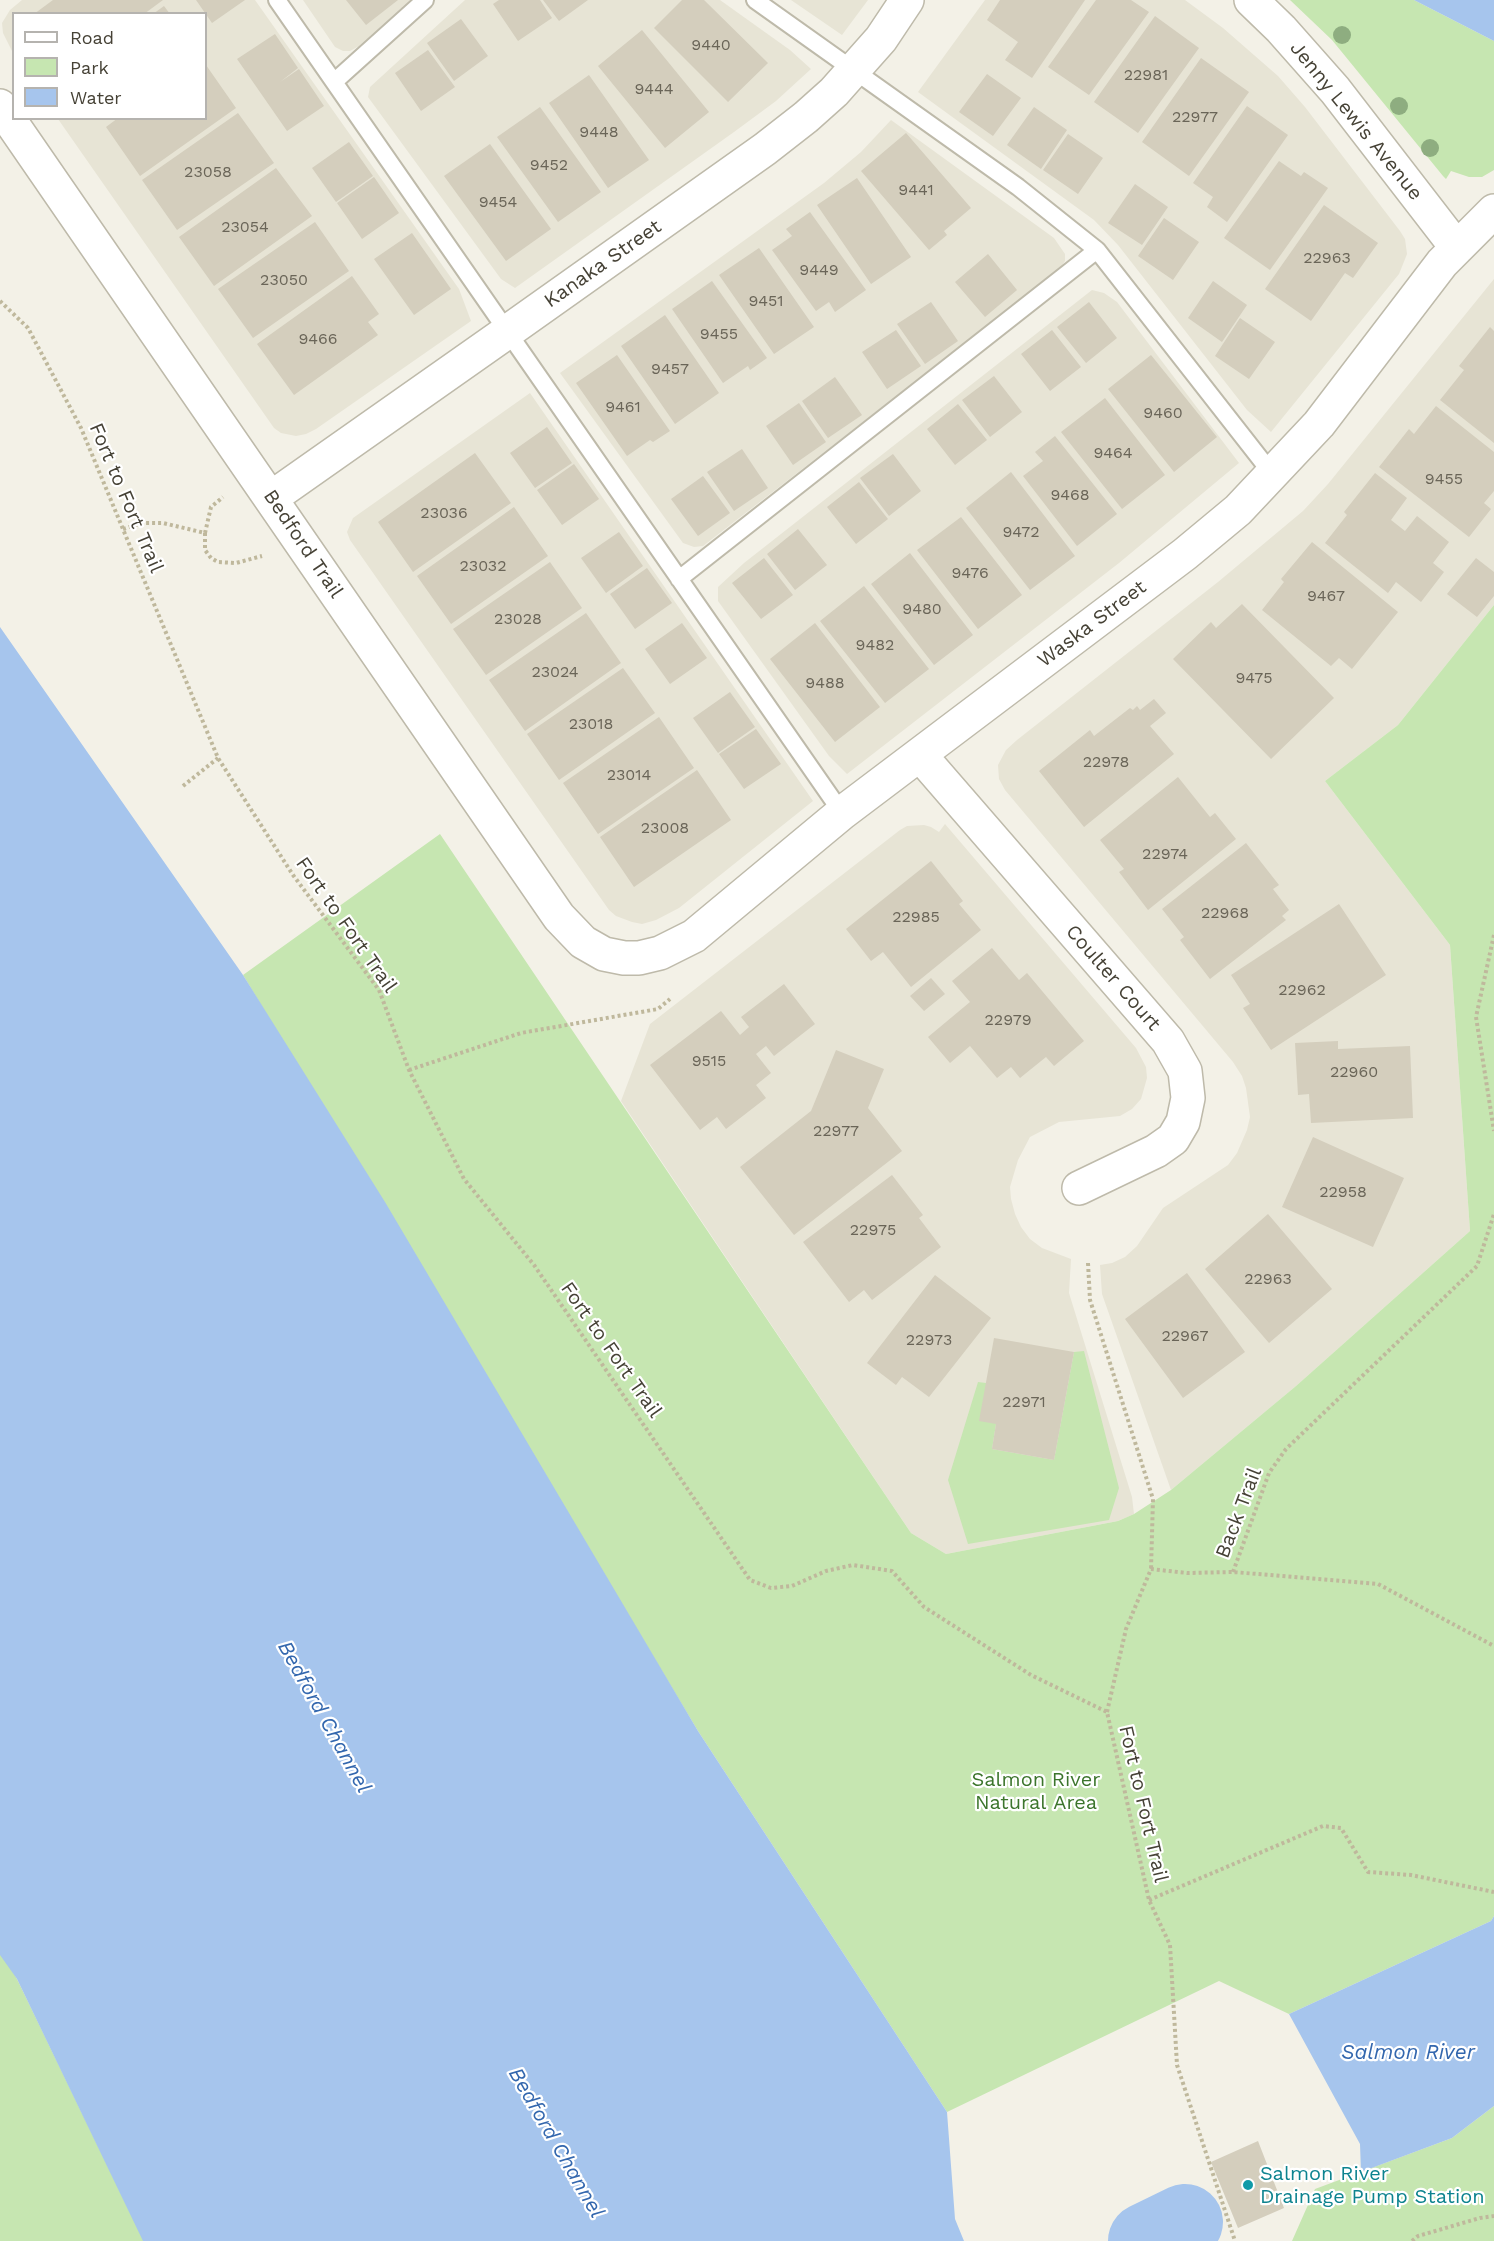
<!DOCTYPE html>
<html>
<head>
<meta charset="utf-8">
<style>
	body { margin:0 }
	#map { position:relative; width:1494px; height:2241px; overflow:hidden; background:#f3f1e7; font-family:"Work Sans",sans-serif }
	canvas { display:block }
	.legend { position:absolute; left:12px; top:12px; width:195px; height:108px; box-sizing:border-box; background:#fff; border:2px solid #b5b3af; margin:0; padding:8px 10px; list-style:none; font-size:18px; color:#464236 }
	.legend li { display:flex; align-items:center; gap:12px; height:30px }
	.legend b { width:30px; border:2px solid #b5b3af }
</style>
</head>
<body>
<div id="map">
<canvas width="1494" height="2241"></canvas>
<ul class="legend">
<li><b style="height:8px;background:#fff"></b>Road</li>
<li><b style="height:16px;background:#c6e6b1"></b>Park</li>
<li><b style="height:16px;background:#a6c5ed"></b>Water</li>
</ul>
</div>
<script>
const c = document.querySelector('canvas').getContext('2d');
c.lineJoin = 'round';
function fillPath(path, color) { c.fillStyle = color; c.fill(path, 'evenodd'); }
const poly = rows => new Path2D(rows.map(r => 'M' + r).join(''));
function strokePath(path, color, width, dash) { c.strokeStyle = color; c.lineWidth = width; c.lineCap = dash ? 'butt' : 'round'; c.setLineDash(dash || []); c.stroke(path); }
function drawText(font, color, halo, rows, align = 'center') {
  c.font = font + ' "Work Sans",sans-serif'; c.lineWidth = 4.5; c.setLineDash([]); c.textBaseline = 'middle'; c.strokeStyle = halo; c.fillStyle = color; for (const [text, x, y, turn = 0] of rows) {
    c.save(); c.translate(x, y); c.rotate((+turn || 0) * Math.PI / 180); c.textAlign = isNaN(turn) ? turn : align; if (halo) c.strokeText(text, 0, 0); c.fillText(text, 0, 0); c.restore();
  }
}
fillPath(poly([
	[22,0,255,0,459,289,471,321,316,429,306,434,296,436,281,433,274,428,58,119,206,118,206,14,14,14,13,53,3,33,2,23,10,10],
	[303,0,410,0,359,46,350,51,343,51,335,47],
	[465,0,720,0,790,50,811,69,776,101,734,132,515,288,501,279,368,97,370,87],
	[791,0,868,0,842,35],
	[985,0,1185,0,1223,28,1278,76,1305,107,1400,231,1405,239,1407,254,1399,274,1271,432,1247,410,1118,245,1094,220,918,92],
	[891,120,1054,238,1065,254,1065,261,1061,267,1045,281,703,546,694,547,683,543,560,373,824,183,861,152],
	[1494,279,1494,605,1398,725,1325,781,1450,945,1470,1231,1296,1386,1171,1490,1102,1294,1100,1265,1112,1263,1125,1257,1137,1246,1163,1208,1228,1165,1237,1153,1247,1130,1250,1117,1246,1088,1242,1076,1233,1062,1005,790,999,779,998,765,1006,750,1017,740,1218,582,1303,511,1328,484],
	[1092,290,1104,293,1117,302,1239,463,1119,563,847,774,829,756,723,608,718,601,718,587,744,563],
	[530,393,813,801,679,908,656,920,642,924,632,922,616,916,609,910,350,540,347,532,353,518],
	[945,824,1136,1048,1146,1067,1147,1078,1141,1099,1132,1109,1120,1116,1059,1122,1030,1137,1018,1160,1010,1187,1011,1199,1015,1214,1021,1227,1030,1239,1042,1248,1071,1259,1069,1293,1132,1497,1134,1514,1118,1521,946,1554,911,1533,621,1101,650,1024,900,830,907,826,924,825,931,827,939,832]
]), '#e7e4d5');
fillPath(poly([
	[1290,0,1414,0,1494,41,1494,170,1482,177,1469,177,1451,171,1446,179,1443,176,1332,40],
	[1494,605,1494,1916,1491,1921,1289,2014,1219,1981,947,2112,698,1731,243,975,440,834,911,1533,946,1554,1118,1521,1134,1514,1171,1490,1296,1386,1470,1231,1450,945,1325,781,1398,725],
	[1084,1351,1119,1488,1109,1520,968,1544,948,1480,978,1382,986,1383,996,1424,992,1449,1054,1460,1074,1352],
	[0,1949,17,1979,144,2241,0,2241],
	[1494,2106,1494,2241,1292,2241,1315,2189,1452,2138]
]), '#c6e6b1');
fillPath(poly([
	[1414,0,1494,0,1494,41],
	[0,627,243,975,385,1202,698,1731,947,2112,955,2219,964,2241,143,2241,17,1979,0,1955],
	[1494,1916,1494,2106,1452,2138,1361,2172,1360,2144,1289,2014,1491,1921]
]), '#a6c5ed');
strokePath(poly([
	[1146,2241,1185,2222]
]), '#a6c5ed', 76);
fillPath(poly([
	[53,0,163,0,144,14,34,14],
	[196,0,245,0,212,23],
	[346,0,398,0,366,25],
	[499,0,540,0,552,18,518,41,493,4],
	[543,0,588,0,559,21],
	[682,0,704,0,768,63,728,102,654,28],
	[1000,0,1085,0,1032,78,1005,60,1018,42,987,20],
	[1096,0,1131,0,1149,12,1089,95,1048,67],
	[164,6,170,14,153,14],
	[1155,16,1199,48,1138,133,1094,102],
	[461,19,488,56,454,81,427,43],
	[642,30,709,112,665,148,598,66],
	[275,34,298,68,280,82,299,69,324,106,287,131,237,59],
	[428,50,455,87,421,111,395,73],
	[1201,58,1249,92,1189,176,1142,142],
	[206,65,236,108,140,176,106,127,118,118,206,118],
	[987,74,1021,98,993,136,959,112],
	[589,75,649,160,608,188,549,103],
	[1247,106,1288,135,1227,222,1207,207,1213,197,1193,183],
	[540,107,601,192,558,222,497,137],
	[1034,107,1067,130,1041,169,1007,145],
	[238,113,274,163,177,230,142,180],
	[906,133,971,208,944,231,947,235,929,250,861,171],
	[1068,134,1103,158,1078,194,1043,170],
	[349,142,373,176,336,202,312,168],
	[490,144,551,229,506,261,444,176],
	[1279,161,1301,176,1304,172,1328,188,1270,270,1224,238],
	[276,168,312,216,214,286,179,237],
	[374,177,399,213,362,239,337,203],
	[857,178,911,257,871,284,817,205],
	[1135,184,1168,207,1142,245,1108,223],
	[1324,205,1378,243,1353,278,1345,273,1311,321,1265,289],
	[810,212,866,290,835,312,829,302,816,311,772,250,792,236,786,229],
	[1164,218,1199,242,1173,280,1138,256],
	[315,222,349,271,253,338,218,289],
	[412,233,451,289,414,315,374,259],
	[759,248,814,327,774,354,719,275],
	[988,254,1017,290,985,317,955,282],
	[352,276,379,314,368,322,378,335,294,395,257,344],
	[712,281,767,358,750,370,748,366,723,383,672,309],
	[1213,281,1247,305,1222,342,1188,318],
	[931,302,958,341,925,364,897,324],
	[1089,302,1117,338,1086,363,1057,327],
	[665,315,719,393,675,424,621,346],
	[1240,318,1275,342,1249,379,1215,356],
	[1490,327,1494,331,1494,443,1440,400,1464,370,1459,366],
	[896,330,921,366,887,389,862,352],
	[1052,330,1081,367,1050,391,1021,354],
	[617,355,670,431,653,442,650,440,627,456,576,383],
	[1151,355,1217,437,1174,472,1108,389],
	[994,376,1022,412,990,437,962,400],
	[835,377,862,415,828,438,802,401],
	[1105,398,1165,475,1122,509,1061,432],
	[799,403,826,442,793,465,766,426],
	[958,404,987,440,955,465,927,429],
	[1436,406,1494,452,1494,491,1484,503,1491,509,1469,537,1379,467,1409,429,1414,434],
	[547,427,572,463,535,488,510,453],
	[1055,436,1117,514,1077,546,1023,476,1043,461,1035,452],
	[742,449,768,488,734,511,707,472],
	[475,453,511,503,413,572,378,522],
	[893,454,921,491,889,516,860,478],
	[574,464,599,499,562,525,537,490],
	[1011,472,1075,556,1030,590,966,508],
	[1375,473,1407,498,1391,520,1405,531,1417,516,1449,542,1433,563,1444,572,1421,602,1396,582,1388,593,1325,543,1347,515,1344,512],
	[703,476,730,513,698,536,671,499],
	[859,482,888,519,856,544,827,507],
	[514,507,548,556,451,624,417,576],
	[961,517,1022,595,978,629,917,550],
	[798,529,827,565,795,590,767,554],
	[619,532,643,566,606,593,581,558],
	[1312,542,1398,612,1352,669,1339,658,1331,666,1262,610,1284,582,1281,579],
	[910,553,973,635,934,665,871,584],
	[764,558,793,595,761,619,732,583],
	[1476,558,1494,572,1494,596,1477,617,1447,594],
	[550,562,582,608,486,675,453,629],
	[647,568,672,603,635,629,610,594],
	[864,586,929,669,885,703,820,621],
	[1242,604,1334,698,1271,759,1173,659,1211,622,1216,628],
	[586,613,621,663,525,731,489,680],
	[682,623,707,658,670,684,645,649],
	[815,623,880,707,835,742,770,659],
	[623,668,655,713,559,780,527,734],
	[730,692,755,727,718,753,693,718],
	[1154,699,1166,713,1150,726,1174,754,1084,827,1039,771,1090,730,1094,736,1130,708,1133,710,1137,706,1140,710],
	[659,717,694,768,598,834,563,783],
	[756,729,781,764,744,789,719,754],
	[697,770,731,820,634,887,600,837],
	[1178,777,1210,817,1215,813,1236,839,1148,910,1119,872,1124,869,1100,840],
	[1246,843,1279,885,1273,889,1289,910,1282,916,1286,920,1210,979,1180,940,1184,937,1162,909],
	[931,861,963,901,959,904,981,930,911,987,883,952,871,961,846,929],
	[1339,904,1386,975,1271,1050,1243,1008,1250,1004,1231,975],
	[992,948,1019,980,1027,973,1084,1041,1054,1066,1046,1057,1020,1078,1011,1067,997,1078,970,1046,950,1063,928,1037,970,1002,952,981],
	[931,978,945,994,924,1011,910,996],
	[784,984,815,1024,774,1056,766,1046,756,1054,771,1073,756,1085,766,1098,726,1129,717,1117,700,1130,650,1065,721,1011,740,1035,749,1027,741,1017],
	[1338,1041,1338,1049,1410,1046,1413,1118,1311,1123,1309,1094,1298,1095,1295,1043],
	[836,1050,884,1069,868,1108,902,1151,794,1235,740,1167,811,1111],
	[1313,1137,1404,1178,1373,1247,1282,1207],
	[892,1175,923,1215,919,1218,941,1247,872,1300,864,1290,849,1302,803,1242],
	[1268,1214,1332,1289,1269,1343,1205,1269],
	[1187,1273,1245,1352,1183,1398,1125,1319],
	[935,1275,991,1318,929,1397,902,1377,896,1385,867,1363],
	[994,1338,1074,1352,1054,1460,992,1449,996,1424,979,1421],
	[1258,2141,1284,2208,1238,2228,1211,2162]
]), '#d4cebd');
const lane = poly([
	[277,0,842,813],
	[755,0,1018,187,1097,250,1273,475],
	[334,82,425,0],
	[679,579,1097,250]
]);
const street = poly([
	[1251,0,1281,29,1335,90,1457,248],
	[0,106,559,917,583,942,604,954,624,958,639,958,660,953,694,936,842,813,1185,554,1238,510,1319,424,1442,263,1494,211],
	[271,498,507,332,765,149,806,117,834,92,881,39,907,0],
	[920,755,1168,1041,1185,1071,1188,1098,1183,1122,1173,1139,1156,1151,1079,1188]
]);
strokePath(lane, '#bebaaa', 20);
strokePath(street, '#bebaaa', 36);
strokePath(poly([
	[0,301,28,328,81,428,218,758,293,875,379,990,409,1070,464,1179,534,1265,750,1580,771,1588,792,1586,826,1571,853,1565,892,1571,924,1607,1031,1675,1107,1712,1149,1900,1170,1945,1177,2065,1235,2241],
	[123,529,142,523,163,523,205,533,211,507,223,497],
	[205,533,205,550,211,558,218,562,236,563,262,556],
	[183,786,218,758],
	[1494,935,1476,1017,1494,1131],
	[409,1070,521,1033,658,1009,670,999],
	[1088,1263,1090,1300,1153,1499,1151,1569],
	[1233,1572,1269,1473,1286,1449,1477,1266,1494,1214],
	[1107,1712,1126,1629,1151,1569,1187,1573,1233,1572,1378,1584,1494,1646],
	[1149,1900,1323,1826,1341,1828,1368,1872,1411,1875,1494,1892],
	[1412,2241,1418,2236,1480,2218,1494,2216]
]), '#bfb89c', 4, [3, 3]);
strokePath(lane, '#fff', 16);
strokePath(street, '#fff', 33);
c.fillStyle = '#8ead80';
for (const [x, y] of [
	[1342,35],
	[1399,106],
	[1430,148]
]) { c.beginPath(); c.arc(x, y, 9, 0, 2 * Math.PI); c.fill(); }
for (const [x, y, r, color] of [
	[1248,2185,6,"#0f9aa8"]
]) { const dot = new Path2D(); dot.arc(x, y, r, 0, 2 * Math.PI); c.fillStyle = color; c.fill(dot); strokePath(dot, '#fff', 2); }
drawText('16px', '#6a6558', null, [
	["9440",711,45],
	["22981",1146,75],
	["9444",654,89],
	["22977",1195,117],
	["9448",599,132],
	["9452",549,165],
	["23058",208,172],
	["9441",916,190],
	["9454",498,202],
	["23054",245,227],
	["22963",1327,258],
	["9449",819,270],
	["23050",284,280],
	["9451",766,301],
	["9455",719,334],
	["9466",318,339],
	["9457",670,369],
	["9461",623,407],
	["9460",1163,413],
	["9464",1113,453],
	["9455",1444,479],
	["9468",1070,495],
	["23036",444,513],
	["9472",1021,532],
	["23032",483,566],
	["9476",970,573],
	["9467",1326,596],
	["9480",922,609],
	["23028",518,619],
	["9482",875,645],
	["23024",555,672],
	["9475",1254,678],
	["9488",825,683],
	["23018",591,724],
	["22978",1106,762],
	["23014",629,775],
	["23008",665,828],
	["22974",1165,854],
	["22968",1225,913],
	["22985",916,917],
	["22962",1302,990],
	["22979",1008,1020],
	["9515",709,1061],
	["22960",1354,1072],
	["22977",836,1131],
	["22958",1343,1192],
	["22975",873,1230],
	["22963",1268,1279],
	["22967",1185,1336],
	["22973",929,1340],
	["22971",1024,1402]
]);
drawText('20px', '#464236', '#fff', [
	["Jenny Lewis Avenue",1356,121,51],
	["Kanaka Street",603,264,-35],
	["Fort to Fort Trail",126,498,67],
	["Bedford Trail",303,544,56],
	["Waska Street",1092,624,-37],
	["Fort to Fort Trail",346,925,55],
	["Coulter Court",1113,978,49],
	["Fort to Fort Trail",611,1350,55],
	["Back Trail",1239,1513,-69],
	["Fort to Fort Trail",1143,1804,77]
]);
drawText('20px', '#3c752c', '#fff', [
	["Salmon River",1036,1780],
	["Natural Area",1036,1803]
]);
drawText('20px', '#0d838f', '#fff', [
	["Salmon River",1260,2174],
	["Drainage Pump Station",1260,2197]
], 'left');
drawText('italic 21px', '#3367ae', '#fff', [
	["Bedford Channel",324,1717,61],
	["Salmon River",1408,2053],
	["Bedford Channel",556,2143,60]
]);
</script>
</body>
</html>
